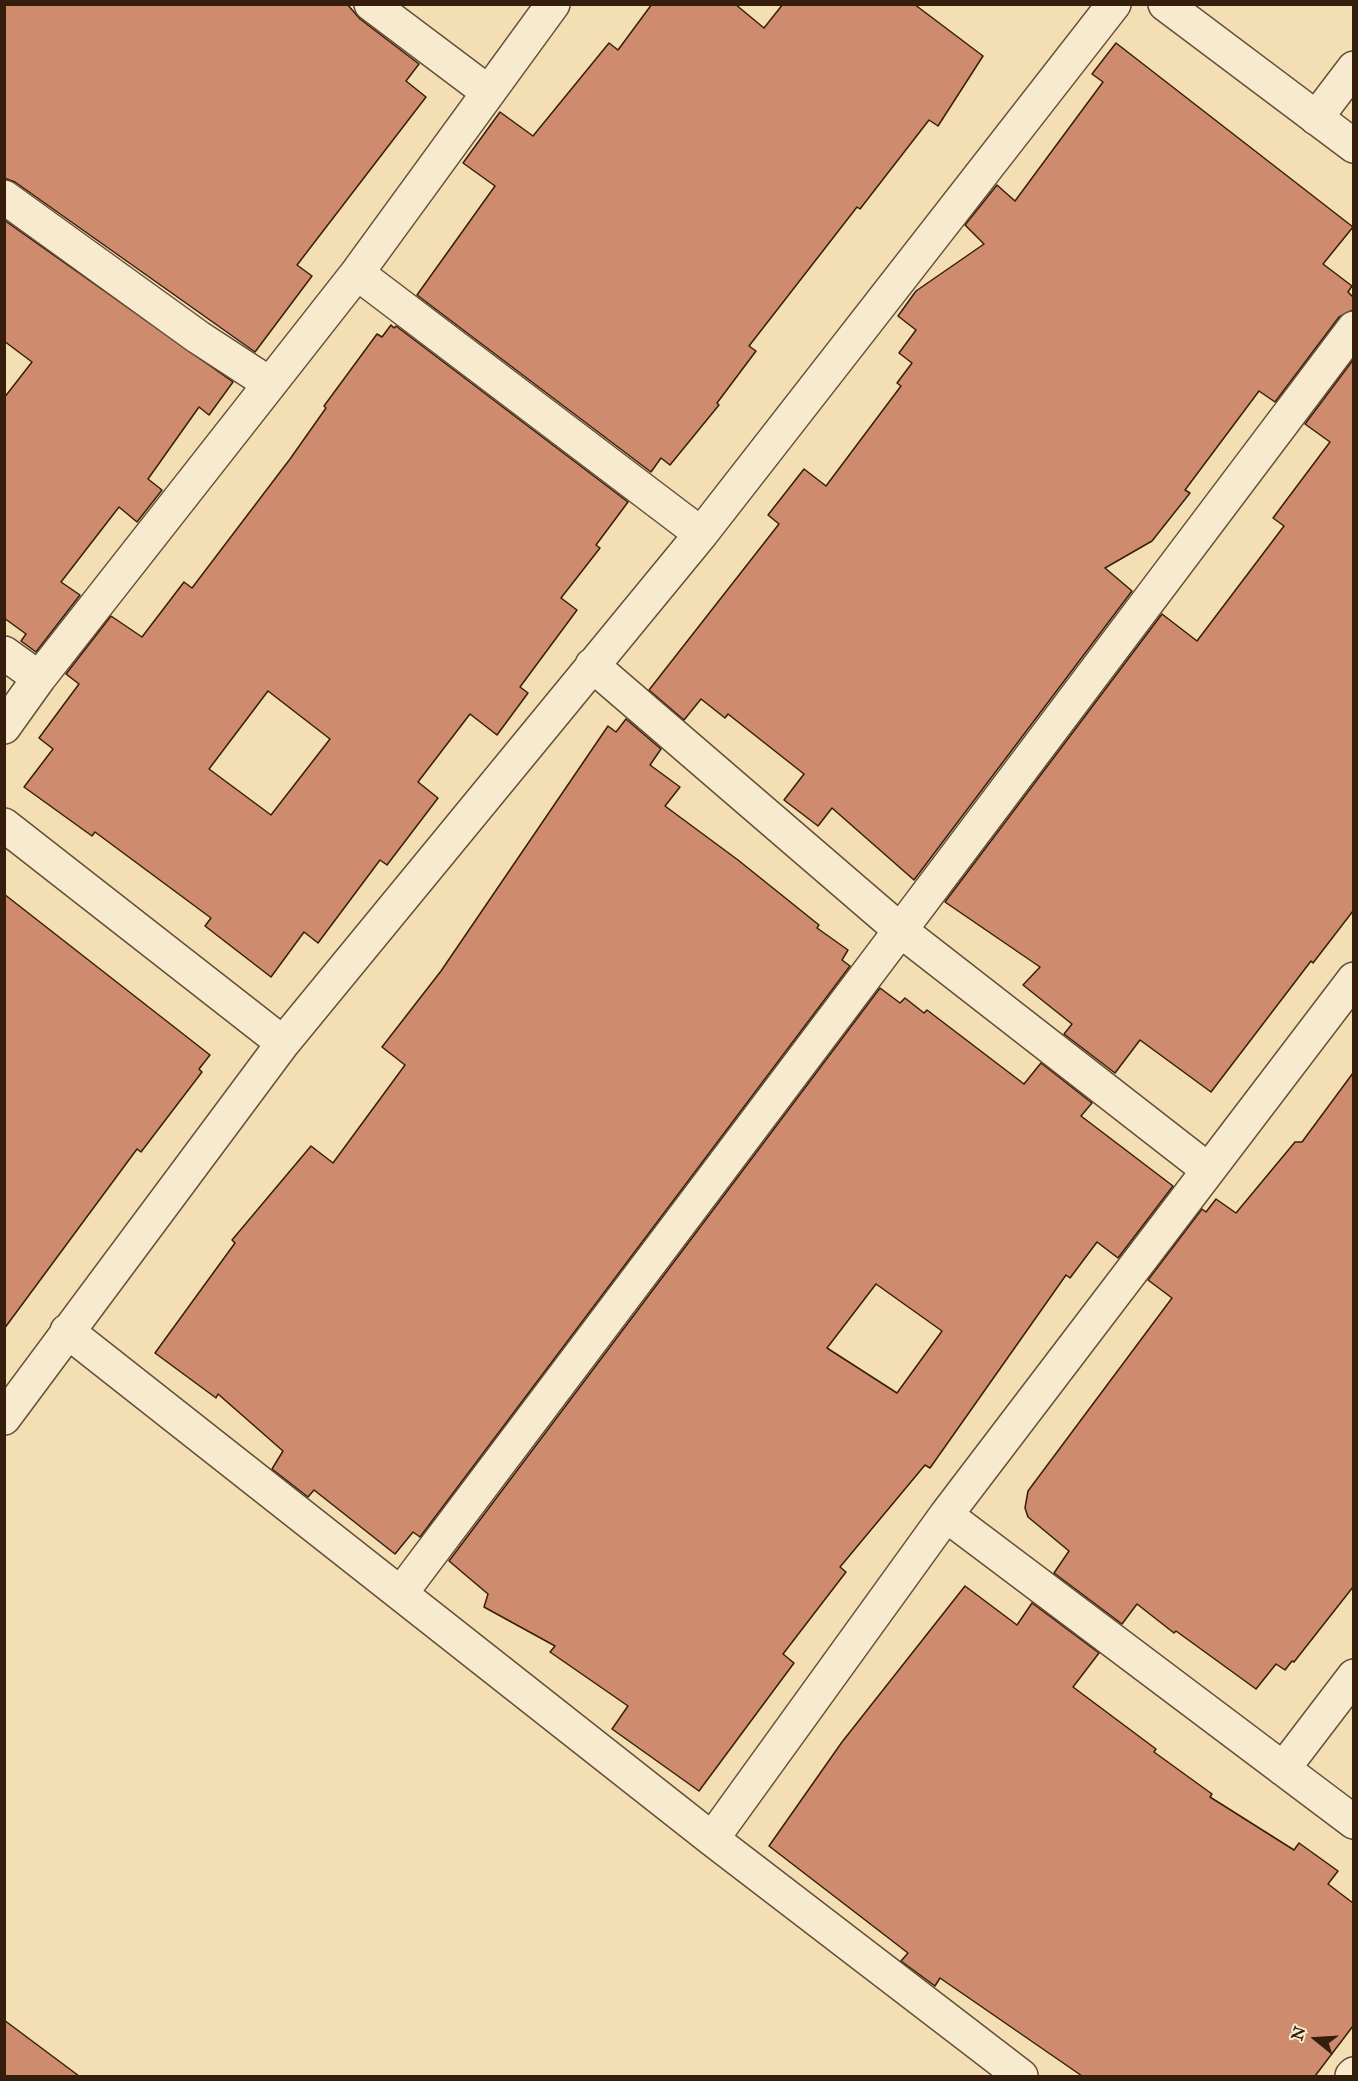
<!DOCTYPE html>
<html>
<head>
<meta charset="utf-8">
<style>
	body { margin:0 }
	#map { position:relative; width:1358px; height:2081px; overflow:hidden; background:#f4dfb5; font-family:"IM FELL Great Primer",serif }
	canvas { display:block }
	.frame { position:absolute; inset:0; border:6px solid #351e0b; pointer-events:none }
	.north { position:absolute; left:1286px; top:2009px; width:60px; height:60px; -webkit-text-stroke:4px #f8eacf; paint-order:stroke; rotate:288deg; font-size:16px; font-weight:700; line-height:24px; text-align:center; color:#351e0b }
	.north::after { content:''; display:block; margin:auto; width:21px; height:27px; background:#351e0b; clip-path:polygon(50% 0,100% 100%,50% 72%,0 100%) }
</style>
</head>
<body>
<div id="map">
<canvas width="1358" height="2081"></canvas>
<div class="frame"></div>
<div class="north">N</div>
</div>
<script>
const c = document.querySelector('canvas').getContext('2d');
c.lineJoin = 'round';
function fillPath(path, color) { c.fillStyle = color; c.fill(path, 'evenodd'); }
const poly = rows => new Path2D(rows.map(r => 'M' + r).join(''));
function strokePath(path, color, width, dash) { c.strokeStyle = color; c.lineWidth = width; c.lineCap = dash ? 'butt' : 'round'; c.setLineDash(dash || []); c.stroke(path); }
const building = poly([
	[4,4,347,4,360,19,419,64,406,81,426,97,297,265,312,276,255,352,15,182,4,178,4,4],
	[652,4,735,4,764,28,783,4,914,4,983,56,938,126,929,120,860,209,857,207,749,346,756,351,717,403,719,405,670,465,661,458,651,472,417,295,495,186,463,163,500,112,533,136,609,43,618,50,652,4],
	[1116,43,1353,227,1323,264,1352,286,1348,292,1353,297,1353,310,1339,317,1275,402,1259,391,1185,490,1190,493,1152,541,1105,568,1132,591,914,880,832,808,818,826,784,800,804,774,728,714,725,718,701,699,684,720,649,690,779,524,768,515,804,469,826,486,901,386,897,383,912,363,899,353,916,330,898,316,916,291,984,244,965,225,997,185,1015,201,1103,82,1092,74,1116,43],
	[4,220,233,382,209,415,199,407,148,479,162,490,137,522,119,507,61,582,80,595,36,652,21,641,26,634,4,618,4,398,32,362,4,341,4,220],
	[391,325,394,328,396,326,628,502,596,545,600,548,561,598,577,610,520,687,528,693,497,735,470,714,418,782,438,798,387,865,380,860,318,943,304,932,271,977,205,926,211,918,95,832,92,836,24,787,53,749,39,738,79,684,66,674,111,616,142,637,184,582,192,588,290,459,326,408,324,406,377,334,382,337,391,325],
	[268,691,330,739,271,815,209,769,268,691],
	[1353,360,1353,911,1313,963,1311,961,1211,1092,1140,1040,1115,1073,1064,1034,1072,1024,1023,985,1040,967,945,902,1162,614,1197,641,1284,526,1273,518,1330,442,1305,424,1353,360],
	[626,719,661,749,650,765,680,787,665,806,738,860,819,925,817,928,848,950,842,960,850,966,420,1537,413,1532,395,1554,314,1490,308,1497,272,1469,283,1451,218,1394,216,1398,155,1353,235,1243,232,1240,311,1146,333,1163,405,1065,382,1047,441,971,608,726,616,732,626,719],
	[4,894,210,1055,199,1069,202,1072,141,1152,137,1149,4,1329,4,894],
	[880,988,900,1003,905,998,924,1013,927,1010,1024,1084,1041,1063,1092,1103,1081,1116,1173,1186,1118,1258,1097,1242,1070,1278,1066,1275,930,1468,925,1465,840,1567,846,1572,783,1654,794,1663,699,1791,612,1729,628,1706,550,1652,555,1646,484,1607,488,1594,449,1561,880,988],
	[876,1284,942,1331,897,1393,827,1348,876,1284],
	[1353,1073,1353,1587,1294,1662,1292,1661,1285,1670,1276,1664,1256,1689,1176,1631,1174,1633,1137,1604,1122,1624,1054,1573,1069,1551,1028,1517,1025,1508,1028,1491,1172,1298,1148,1280,1202,1209,1206,1212,1216,1199,1236,1213,1295,1142,1302,1142,1353,1073],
	[965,1586,1017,1625,1032,1603,1099,1653,1073,1687,1156,1749,1154,1752,1212,1794,1210,1797,1294,1850,1299,1843,1338,1871,1328,1884,1353,1903,1353,2026,1315,2076,1082,2076,940,1978,935,1986,901,1961,908,1953,769,1846,842,1742,965,1586],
	[4,2020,79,2076,4,2076,4,2020]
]);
fillPath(building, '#cf8b6d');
strokePath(building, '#351e0b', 1.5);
const minor = poly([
	[371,4,488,92],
	[1316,118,1354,68],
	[4,197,198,337,270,384],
	[357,273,701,534],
	[4,653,39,678],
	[592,665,900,930,1207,1169],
	[4,727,39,678,357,273,553,4],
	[4,825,283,1043,4,1418],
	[283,1043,701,534,1114,4],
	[67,1331,712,1839,1021,2076],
	[946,1515,1354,1822],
	[401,1593,1354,328],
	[1283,1769,1354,1676],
	[712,1839,946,1515,1354,979],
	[1352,2076,1354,2074]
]);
const tertiary = poly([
	[1165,4,1354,146]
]);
strokePath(minor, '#654e36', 36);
strokePath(tertiary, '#654e36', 36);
strokePath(minor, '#f8eacf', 33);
strokePath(tertiary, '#f8eacf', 33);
</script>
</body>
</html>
